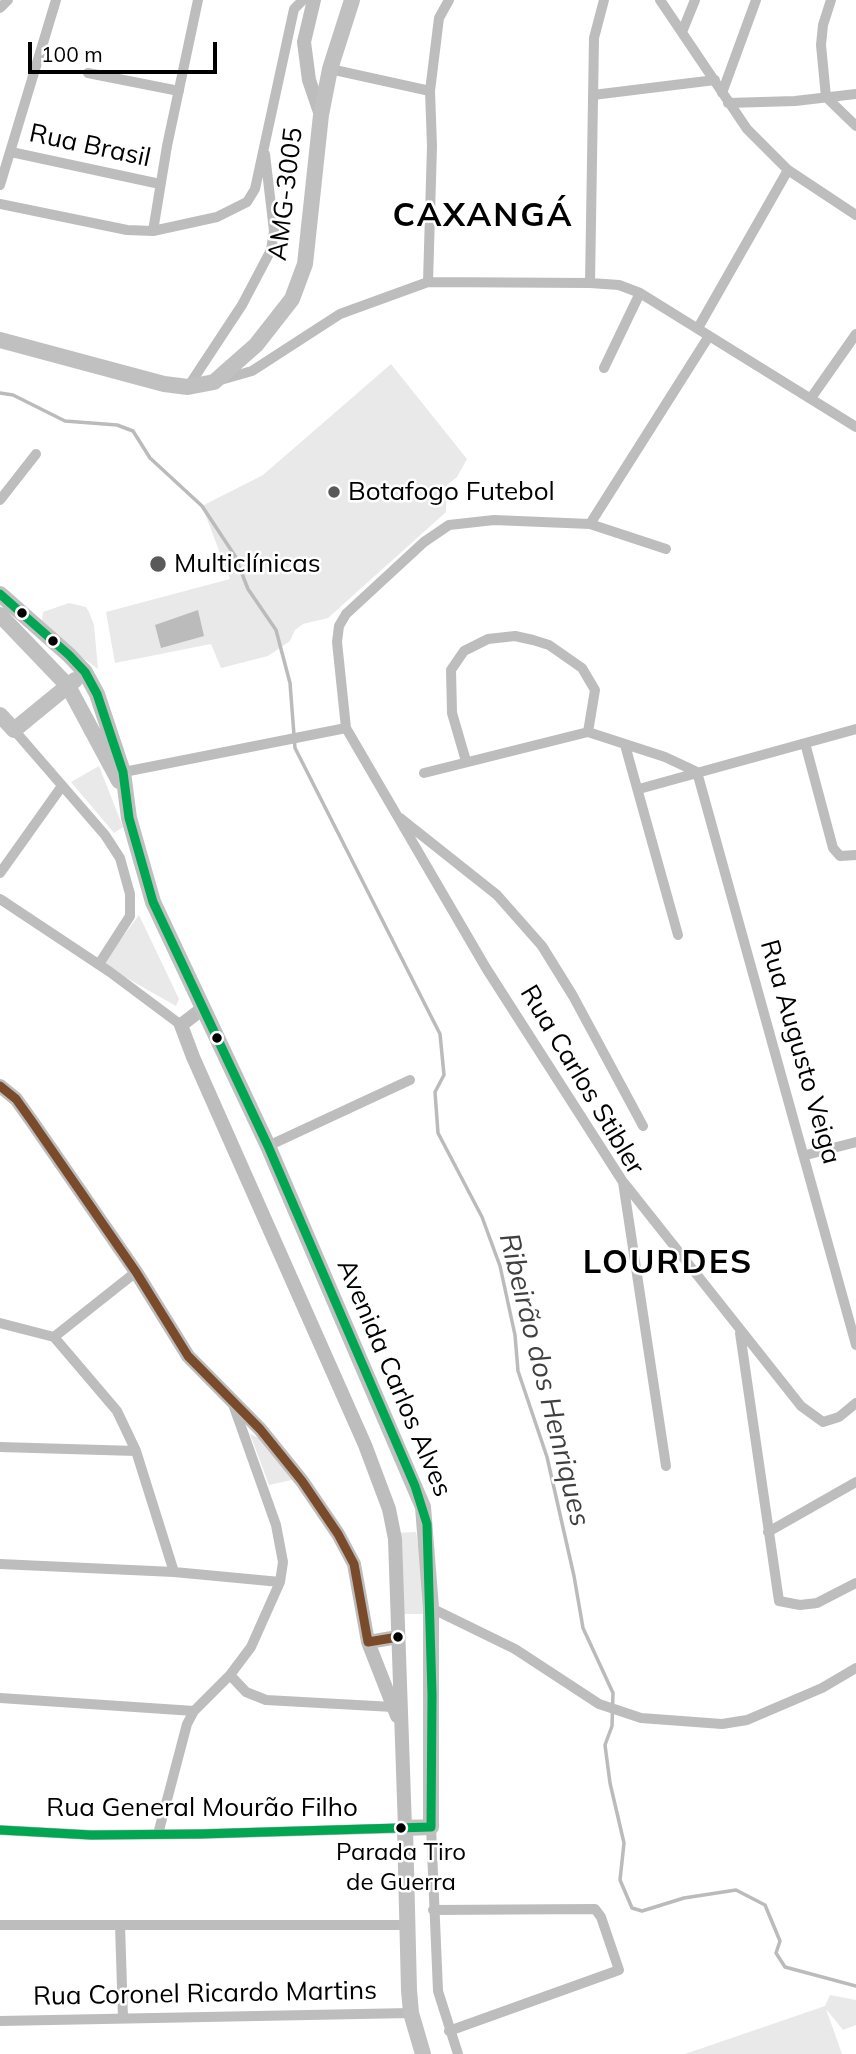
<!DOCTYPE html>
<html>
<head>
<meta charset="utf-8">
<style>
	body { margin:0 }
	#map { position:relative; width:856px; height:2054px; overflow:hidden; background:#fff; font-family:Mulish,sans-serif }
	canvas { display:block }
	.scale { position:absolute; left:28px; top:42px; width:189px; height:32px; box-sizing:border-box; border:4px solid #000; border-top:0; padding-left:9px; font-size:21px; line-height:24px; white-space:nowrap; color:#000; -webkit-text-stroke:5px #fff; paint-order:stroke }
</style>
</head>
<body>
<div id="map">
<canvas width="856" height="2054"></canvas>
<div class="scale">100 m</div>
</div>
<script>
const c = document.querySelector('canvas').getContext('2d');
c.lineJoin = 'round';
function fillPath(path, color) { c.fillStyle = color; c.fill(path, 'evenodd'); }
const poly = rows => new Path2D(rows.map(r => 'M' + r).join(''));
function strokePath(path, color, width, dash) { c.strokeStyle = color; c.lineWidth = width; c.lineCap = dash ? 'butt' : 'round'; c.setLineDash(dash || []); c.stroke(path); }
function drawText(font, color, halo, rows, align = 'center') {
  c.font = font + ' Mulish,sans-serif'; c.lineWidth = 5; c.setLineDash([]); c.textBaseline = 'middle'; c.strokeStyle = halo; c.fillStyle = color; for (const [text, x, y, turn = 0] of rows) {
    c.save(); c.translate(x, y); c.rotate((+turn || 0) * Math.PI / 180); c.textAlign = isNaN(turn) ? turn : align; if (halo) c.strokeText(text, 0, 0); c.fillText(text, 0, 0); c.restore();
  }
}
fillPath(poly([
	[391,364,467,459,457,477,447,485,446,512,328,618,303,624,295,630,290,641,268,656,221,668,211,644,115,663,106,612,230,579,202,506,263,475],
	[69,603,86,607,89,612,94,625,98,669,41,627,43,612],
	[99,766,123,827,114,833,71,782],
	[139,915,179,999,176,1006,102,964],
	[250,1434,264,1440,292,1480,269,1485],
	[416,1532,423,1577,423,1614,402,1614,396,1533],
	[830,1995,856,2000,856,2025,843,2030,826,2009,842,2054,685,2054,825,2006]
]), '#e9e9e9');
fillPath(poly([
	[198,610,204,636,161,648,155,625]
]), '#bbb');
strokePath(poly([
	[0,393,13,395,65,421,117,425,133,431,150,458,202,506,235,556,248,589,276,630,290,683,295,748,440,1034,444,1075,435,1092,438,1133,482,1217,500,1266,515,1335,518,1371,547,1457,574,1576,583,1628,613,1693,612,1726,605,1745,610,1783,624,1843,620,1880,632,1908,642,1911,684,1898,736,1890,765,1905,780,1941,776,1953,785,1967,856,1986]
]), '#bbb', 3.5);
strokePath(poly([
	[660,0,747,129,788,170,856,215],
	[0,8,8,0],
	[682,32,695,0],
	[330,69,430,91],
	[88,73,179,91],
	[722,93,756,0],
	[593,95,715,80],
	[826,97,821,45,823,25,831,0],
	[826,97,856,126],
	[728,103,795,101,856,94],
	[11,152,160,184],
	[0,185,56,0],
	[0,204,127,230,153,231,217,217,247,202,255,189,294,9,303,0],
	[153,231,167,146,198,0],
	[428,282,432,146,430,91,439,18,449,0],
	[590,283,594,38,604,0],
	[698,328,788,170],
	[604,368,640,293],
	[217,381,252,371,340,314,428,282,590,283,619,285,640,293,856,427],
	[188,387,242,305,271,250,274,231,265,154],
	[811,398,856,334],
	[0,500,36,454],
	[590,524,709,336],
	[14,730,105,835,120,858,130,894,130,916,99,964],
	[805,743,833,848,840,856,856,855],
	[625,745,678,935],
	[466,761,452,713,451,670,464,651,488,639,515,636,533,640,549,645,582,668,595,690,588,732],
	[119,773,346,728],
	[424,773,588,732,665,757,697,772,856,1345],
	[639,789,856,729],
	[400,818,497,895,542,946,573,996,643,1126],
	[0,873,62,786],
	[0,899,110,972,181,1025],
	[268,1146,410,1080],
	[806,1155,856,1142],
	[625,1184,801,1406,823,1422,839,1417,856,1403],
	[0,1323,54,1337,117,1411,136,1451,174,1572],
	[740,1333,779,1601,800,1605,817,1603,856,1583],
	[54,1337,136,1272],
	[0,1447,136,1451],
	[666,1466,623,1182,486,968,346,728,337,642,339,626,346,614,424,542,449,525,494,520,590,524,666,549],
	[768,1532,856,1482],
	[0,1564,174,1572,280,1582],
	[431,1608,515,1649,599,1704,641,1718,722,1724,747,1720,822,1688,856,1668],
	[230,1675,246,1692,266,1700,393,1707],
	[0,1698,194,1711],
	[431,1827,438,1991,458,2054],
	[0,1830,91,1835,200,1834,405,1828],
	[158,1834,187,1724,194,1711,230,1675,251,1647,280,1582,283,1562,276,1525,233,1404],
	[433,1910,595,1909,601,1917,619,1970,449,2031],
	[0,1925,406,1925],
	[120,1925,123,2018],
	[0,2021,411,2013]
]), '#bdbdbd', 10);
strokePath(poly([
	[314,0,304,42,309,80,321,115],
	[202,1009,181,1025,193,1057,365,1445,389,1509,395,1539,405,1828],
	[0,1086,16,1099,31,1120,136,1272,188,1356,260,1429,302,1481,338,1534,354,1564,368,1642,398,1637],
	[368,1642,397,1716]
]), '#bdbdbd', 14);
strokePath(poly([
	[0,340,164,384,188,387,214,382,256,345,292,299,305,264,321,115,330,69,352,0],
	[0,594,69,655,85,672,97,694,123,772,129,818,153,902,268,1146,423,1507,431,1608,431,1827,405,1828,409,1990,411,2013,423,2054],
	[0,615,68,686,119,781],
	[0,715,14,730,75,680]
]), '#c0c0c0', 16);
strokePath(poly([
	[0,594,69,655,85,672,97,694,123,772,129,818,153,902,268,1146,415,1486,427,1524,432,1695,431,1827,200,1834,91,1835,0,1830]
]), '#00a651', 9);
strokePath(poly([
	[0,1086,16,1099,31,1120,136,1272,188,1356,260,1429,302,1481,338,1534,354,1564,368,1642,398,1637]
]), '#7a4b2a', 9);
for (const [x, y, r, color] of [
	[334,492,7,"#595959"],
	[158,564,9,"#595959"],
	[22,613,6,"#000"],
	[53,641,6,"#000"],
	[217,1038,6,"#000"],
	[398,1637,6,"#000"],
	[401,1828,6,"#000"]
]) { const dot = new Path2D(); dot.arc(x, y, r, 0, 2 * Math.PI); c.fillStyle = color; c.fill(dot); strokePath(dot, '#fff', 2.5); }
drawText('24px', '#000', '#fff', [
	["Parada Tiro",401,1853],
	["de Guerra",401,1883]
]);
drawText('26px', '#000', '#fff', [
	["Rua Brasil",90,146,12],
	["AMG-3005",286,194,-83],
	["Rua Augusto Veiga",800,1052,74],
	["Rua Carlos Stibler",582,1080,59],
	["Avenida Carlos Alves",394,1378,67],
	["Rua General Mourão Filho",202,1808],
	["Rua Coronel Ricardo Martins",205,1994,-1]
]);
drawText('26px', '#000', '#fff', [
	["Botafogo Futebol",348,492],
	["Multiclínicas",174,564]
], 'left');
drawText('italic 28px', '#3f3f3f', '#fff', [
	["Ribeirão dos Henriques",544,1380,76]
]);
c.letterSpacing = '2px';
drawText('bold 33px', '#000', '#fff', [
	["CAXANGÁ",483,216],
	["LOURDES",668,1263]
]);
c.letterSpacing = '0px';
</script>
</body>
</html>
